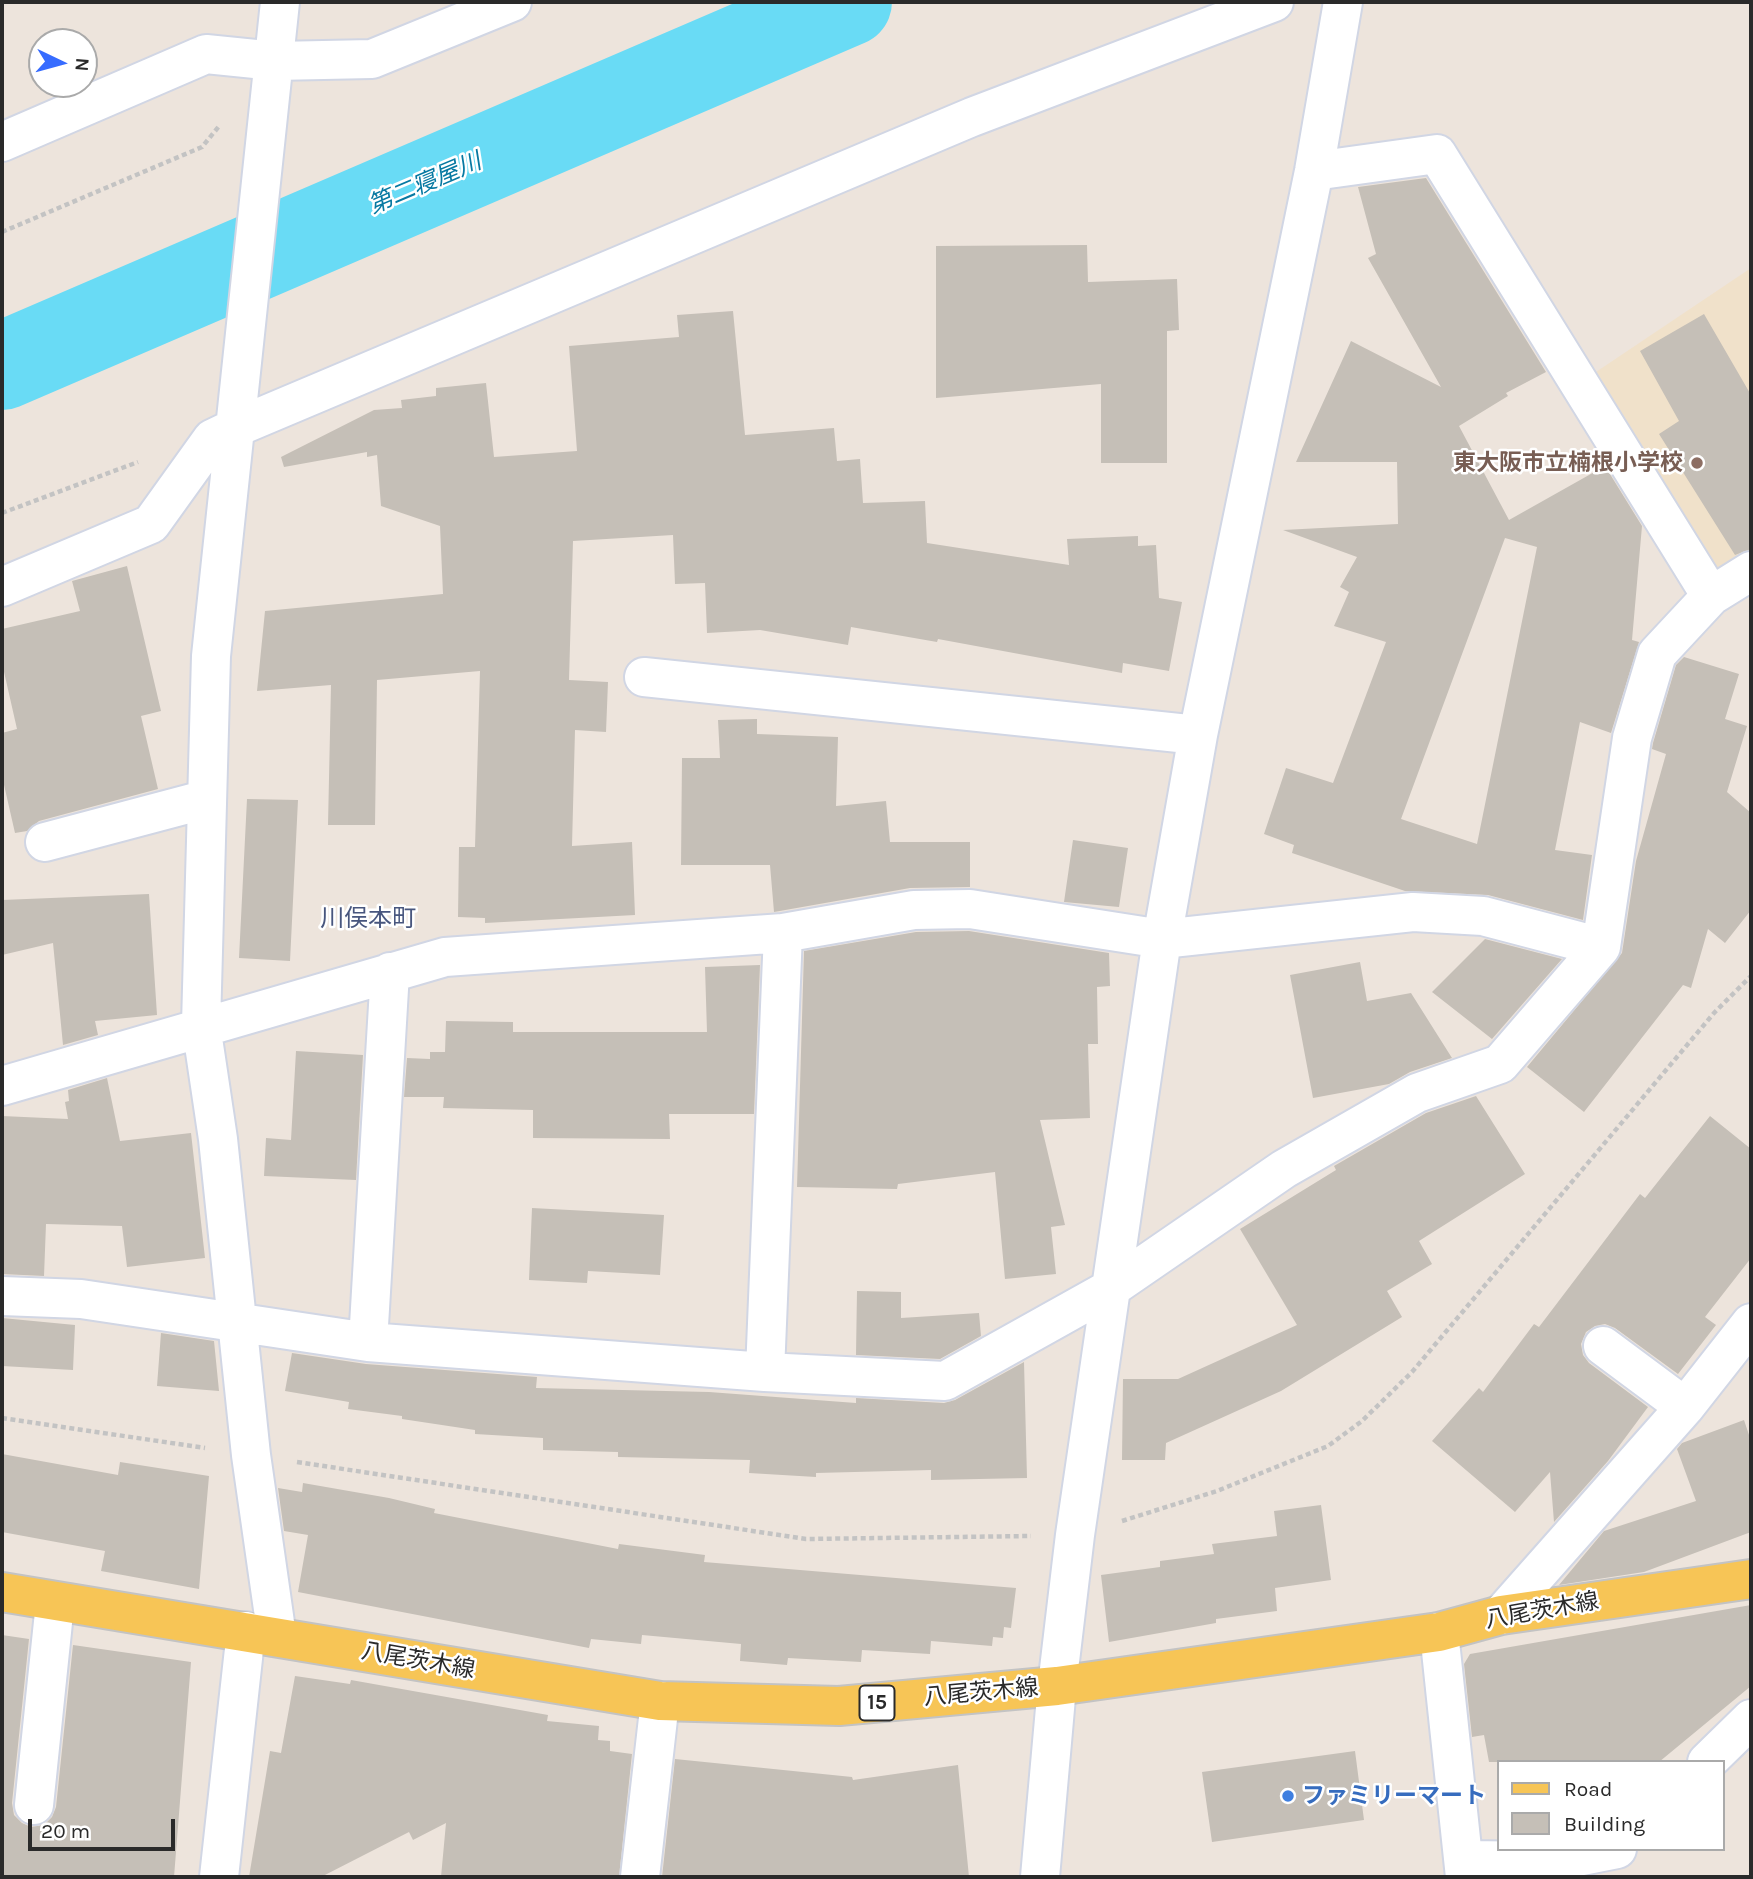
<!DOCTYPE html>
<html>
<head>
<meta charset="utf-8">
<style>
	body { margin:0 }
	#map { position:relative; width:1753px; height:1879px; overflow:hidden; background:#ede4dc; font-family:Karla,sans-serif }
	canvas { display:block }
	.frame { position:absolute; inset:0; border:4px solid #2a2a2a; pointer-events:none }
	.legend { position:absolute; left:1497px; top:1760px; width:228px; height:91px; box-sizing:border-box; background:#fff; border:2px solid #aaa; margin:0; padding:9px 12px; list-style:none; font-size:21px; color:#2a2a2a }
	.legend li { display:flex; align-items:center; gap:14px; height:35px }
	.legend b { width:35px; border:2px solid #aaa }
	.north { position:absolute; left:28px; top:28px; width:70px; height:70px; box-sizing:border-box; background:#fff; border:2px solid #aaa; border-radius:50%; rotate:95deg; font-size:19px; font-weight:700; line-height:28px; text-align:center; color:#2a2a2a }
	.north::after { content:''; display:block; margin:auto; width:24px; height:32px; background:#376cff; clip-path:polygon(50% 0,100% 100%,50% 72%,0 100%) }
	.scale { position:absolute; left:28px; top:1819px; width:147px; height:32px; box-sizing:border-box; border:4px solid #2a2a2a; border-top:0; padding-left:9px; font-size:21px; line-height:24px; white-space:nowrap; color:#2a2a2a; -webkit-text-stroke:5px #fff; paint-order:stroke }
</style>
</head>
<body>
<div id="map">
<canvas width="1753" height="1879"></canvas>
<div class="frame"></div>
<ul class="legend">
<li><b style="height:9px;background:#f7c556"></b>Road</li>
<li><b style="height:19px;background:#c5bfb7"></b>Building</li>
</ul>
<div class="north">N</div>
<div class="scale">20 m</div>
</div>
<script>
const c = document.querySelector('canvas').getContext('2d');
c.lineJoin = 'round';
function fillPath(path, color) { c.fillStyle = color; c.fill(path, 'evenodd'); }
const poly = rows => new Path2D(rows.map(r => 'M' + r).join(''));
function strokePath(path, color, width, dash) { c.strokeStyle = color; c.lineWidth = width; c.lineCap = dash ? 'butt' : 'round'; c.setLineDash(dash || []); c.stroke(path); }
function drawText(font, color, halo, rows, align = 'center') {
  c.font = font + ' Karla,"Noto Sans JP",sans-serif'; c.lineWidth = 5; c.setLineDash([]); c.textBaseline = 'middle'; c.strokeStyle = halo; c.fillStyle = color; for (const [text, x, y, turn = 0] of rows) {
    c.save(); c.translate(x, y); c.rotate((+turn || 0) * Math.PI / 180); c.textAlign = isNaN(turn) ? turn : align; if (halo) c.strokeText(text, 0, 0); c.fillText(text, 0, 0); c.restore();
  }
}
fillPath(poly([
	[1751,268,1751,551,1708,577,1593,374]
]), '#f0e1ca');
strokePath(poly([
	[2,366,848,2]
]), '#69dbf5', 88);
fillPath(poly([
	[1426,178,1546,372,1506,393,1508,396,1459,426,1509,520,1605,466,1642,526,1632,640,1639,642,1611,733,1580,722,1555,850,1592,855,1583,920,1488,895,1405,891,1292,853,1294,845,1264,834,1286,768,1333,783,1386,642,1334,626,1349,592,1340,587,1357,557,1283,530,1398,524,1397,462,1296,462,1351,341,1441,387,1368,258,1376,254,1358,187],
	[1505,538,1537,547,1477,844,1401,819],
	[1087,245,1088,282,1177,279,1179,330,1167,331,1167,463,1101,463,1101,384,936,398,936,246],
	[733,311,745,435,834,428,837,461,860,459,863,503,925,501,927,543,1069,565,1067,539,1138,536,1138,546,1156,545,1159,598,1182,602,1169,671,1123,663,1122,673,938,639,937,642,851,627,848,645,760,630,707,633,705,583,675,584,673,535,573,541,569,680,608,682,606,732,575,730,572,846,632,842,635,915,485,923,485,918,458,917,459,847,475,847,480,671,377,680,375,825,328,825,331,685,257,691,265,611,443,594,440,526,381,506,377,455,367,457,367,452,284,467,281,457,374,410,402,408,401,400,436,396,436,388,486,383,494,457,577,451,569,346,679,337,677,315],
	[1704,314,1751,395,1751,549,1735,555,1659,434,1679,421,1640,351],
	[127,566,161,711,141,716,158,789,39,821,27,831,15,833,2,776,2,733,17,729,2,663,2,629,80,611,72,581],
	[1684,657,1739,674,1725,719,1747,726,1727,792,1751,813,1751,910,1725,943,1708,929,1691,988,1683,985,1584,1112,1527,1067,1622,953,1636,861,1666,754,1652,749,1653,743,1676,665],
	[757,719,757,734,838,737,836,806,886,801,890,842,970,842,970,887,910,888,774,912,770,865,681,865,682,758,720,758,718,720],
	[247,799,298,800,290,961,239,958],
	[1073,840,1128,848,1119,907,1064,902],
	[149,894,157,1015,95,1021,98,1035,63,1045,53,943,2,955,2,900],
	[969,931,1109,953,1110,986,1097,987,1098,1044,1088,1044,1090,1118,1040,1120,1065,1225,1051,1227,1056,1274,1005,1279,995,1172,898,1184,897,1189,797,1187,804,951,916,932],
	[1485,939,1562,959,1492,1039,1432,992],
	[1360,962,1367,1001,1411,993,1452,1058,1410,1072,1389,1084,1313,1098,1290,975],
	[760,965,754,1114,669,1114,670,1139,533,1138,533,1110,443,1108,444,1097,404,1097,407,1058,430,1059,430,1052,445,1052,446,1021,513,1022,513,1032,707,1032,705,967],
	[296,1051,363,1055,356,1180,264,1176,266,1138,291,1140],
	[107,1078,120,1141,191,1133,205,1258,127,1267,122,1226,46,1224,44,1276,2,1274,2,1116,68,1119,65,1102,69,1101,68,1090],
	[1476,1096,1525,1174,1419,1241,1432,1264,1387,1291,1402,1317,1281,1391,1166,1443,1165,1460,1122,1460,1123,1379,1178,1379,1297,1325,1240,1229,1336,1170,1334,1166,1426,1113],
	[1710,1116,1751,1149,1751,1258,1705,1317,1716,1325,1678,1374,1615,1328,1605,1324,1595,1326,1586,1332,1581,1344,1583,1355,1589,1363,1648,1407,1608,1461,1554,1522,1550,1472,1515,1512,1432,1441,1479,1388,1483,1392,1534,1324,1539,1327,1640,1194,1645,1198],
	[532,1208,664,1215,660,1275,588,1271,587,1283,529,1280],
	[857,1291,901,1292,901,1318,979,1313,981,1336,940,1359,856,1355],
	[2,1318,75,1325,73,1370,2,1366],
	[161,1333,214,1341,219,1391,157,1386],
	[292,1353,366,1364,537,1377,536,1388,709,1392,856,1403,856,1398,944,1403,955,1400,1024,1362,1027,1478,931,1480,931,1470,816,1473,816,1477,749,1473,750,1460,618,1457,618,1452,543,1450,543,1438,475,1434,475,1430,402,1419,402,1416,348,1409,349,1402,285,1391],
	[1744,1420,1751,1441,1751,1532,1644,1572,1559,1585,1604,1531,1696,1501,1677,1449,1682,1443],
	[2,1454,118,1475,120,1462,209,1476,199,1589,101,1571,105,1551,2,1532],
	[303,1483,389,1498,435,1509,434,1513,618,1549,619,1544,705,1555,704,1562,1016,1588,1011,1628,1004,1627,1003,1638,993,1637,992,1646,931,1641,930,1654,862,1650,861,1662,788,1658,787,1665,740,1661,741,1644,642,1635,641,1644,591,1639,589,1648,298,1592,308,1535,284,1531,278,1488,302,1492],
	[1321,1505,1331,1580,1275,1588,1277,1611,1216,1619,1216,1623,1109,1642,1101,1575,1160,1567,1160,1561,1214,1554,1212,1544,1277,1536,1274,1511],
	[1751,1605,1751,1686,1659,1762,1489,1762,1484,1735,1472,1737,1464,1664,1470,1654],
	[2,1635,29,1639,12,1803,14,1815,22,1823,31,1827,44,1825,52,1817,56,1807,73,1645,191,1662,174,1877,2,1877],
	[295,1676,350,1684,351,1680,548,1715,547,1721,599,1726,598,1740,610,1741,610,1751,632,1754,619,1877,441,1877,446,1823,413,1840,409,1832,321,1877,249,1877,270,1751,281,1753],
	[1355,1751,1364,1820,1212,1842,1202,1772],
	[675,1759,852,1777,853,1780,958,1765,969,1877,662,1877]
]), '#c5bfb7');
const minor = poly([
	[2,142,206,54,275,61,372,59,512,2],
	[1314,171,1437,154,1711,596],
	[2,587,151,524,212,439,237,427,972,117,1274,2],
	[644,677,1198,735],
	[45,842,207,799],
	[2,1086,445,957,783,933,914,910,970,909,1162,939,1413,912,1483,916,1601,947],
	[2,1296,81,1299,368,1342,765,1372,945,1381,1108,1290,1284,1169,1417,1093,1500,1064,1601,947,1632,738,1657,654,1711,596,1751,571],
	[368,1342,390,972],
	[1603,1346,1685,1407],
	[765,1372,783,933],
	[1501,1615,1685,1407,1751,1323],
	[1439,1632,1465,1877],
	[277,1637,251,1455,218,1139,201,1025,211,656,280,2],
	[1707,1762,1751,1719],
	[34,1805,55,1603],
	[1464,1860,1557,1861,1617,1849],
	[219,1877,246,1631],
	[640,1877,660,1701],
	[1040,1877,1057,1686,1075,1535,1162,939,1198,735,1314,171,1343,2]
]);
const major = poly([
	[2,1592,660,1701,839,1706,1057,1686,1439,1632,1501,1615,1751,1579]
]);
strokePath(minor, '#d1d6e4', 42);
strokePath(major, '#c3c3c3', 42);
strokePath(poly([
	[2,232,202,147,220,125],
	[2,513,138,462],
	[2,1418,205,1448],
	[297,1462,806,1539,1031,1536],
	[1122,1521,1217,1491,1328,1446,1362,1421,1412,1372,1714,1013,1751,976]
]), '#c3c3c3', 4.5, [5, 3.5]);
strokePath(minor, '#fff', 38);
strokePath(major, '#f7c556', 38);
for (const [x, y, r, color] of [
	[1697,463,7,"#8d6e63"],
	[1288,1796,7,"#3f7fe0"]
]) { const dot = new Path2D(); dot.arc(x, y, r, 0, 2 * Math.PI); c.fillStyle = color; c.fill(dot); strokePath(dot, '#fff', 2.5); }
for (const [x, y, w] of [
	[877,1703,35]
]) { const box = new Path2D(); box.roundRect(x - w / 2, y - 17.5, w, 35, 5); c.fillStyle = '#fff'; c.fill(box); strokePath(box, '#2a2a2a', 2); }
drawText('bold 21px', '#2a2a2a', null, [
	["15",877,1703]
]);
drawText('bold 23px', '#785e54', '#fff', [
	["東大阪市立楠根小学校",1683,463]
], 'right');
drawText('23px', '#2a2a2a', '#fff', [
	["八尾茨木線",1542,1611,-10],
	["八尾茨木線",418,1661,10],
	["八尾茨木線",981,1693,-5]
]);
drawText('bold 23px', '#366cbe', '#fff', [
	["ファミリーマート",1302,1796]
], 'left');
drawText('italic 24px', '#0779a2', '#fff', [
	["第二寝屋川",425,184,-23]
]);
drawText('24px', '#48567e', '#fff', [
	["川俣本町",368,919]
]);
</script>
</body>
</html>
